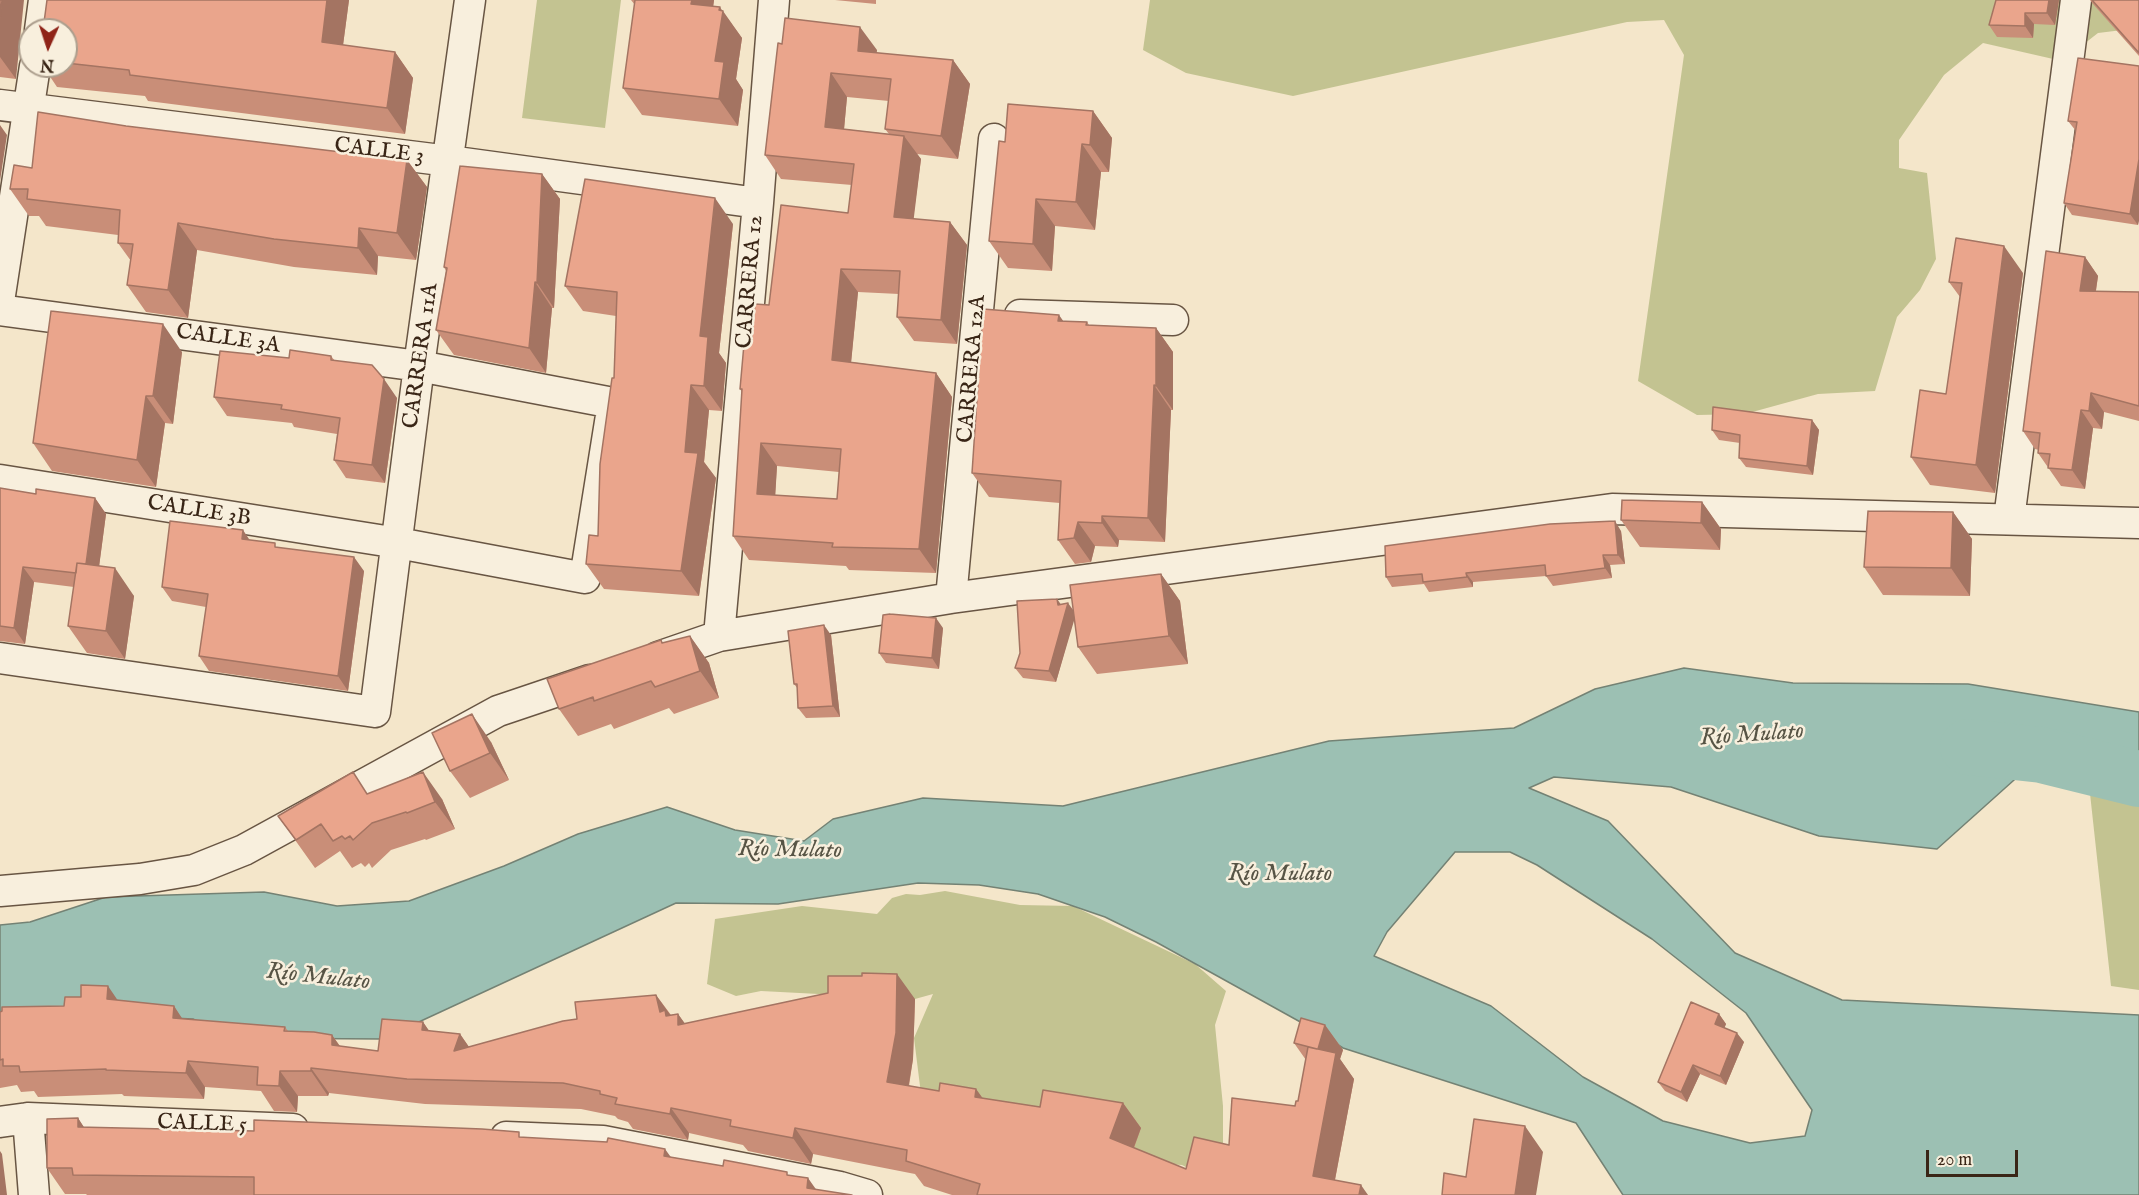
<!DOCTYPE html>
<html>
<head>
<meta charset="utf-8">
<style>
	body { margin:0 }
	#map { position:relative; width:2139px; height:1195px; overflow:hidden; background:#f4e6ca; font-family:"IM FELL English",serif }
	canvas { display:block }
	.north { position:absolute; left:18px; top:18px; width:60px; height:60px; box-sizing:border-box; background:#f8efdd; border:2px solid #ac9e8d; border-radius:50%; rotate:183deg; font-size:16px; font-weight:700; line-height:24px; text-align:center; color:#392516 }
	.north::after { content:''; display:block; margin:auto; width:21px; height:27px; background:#8f2418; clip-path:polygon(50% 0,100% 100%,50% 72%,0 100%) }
	.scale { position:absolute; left:1926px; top:1150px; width:92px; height:27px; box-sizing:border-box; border:3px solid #392516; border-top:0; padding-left:8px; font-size:18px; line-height:21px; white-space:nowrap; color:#392516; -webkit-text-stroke:4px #f8efdd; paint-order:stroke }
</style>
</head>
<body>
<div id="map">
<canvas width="2139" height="1195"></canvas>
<div class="north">N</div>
<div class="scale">20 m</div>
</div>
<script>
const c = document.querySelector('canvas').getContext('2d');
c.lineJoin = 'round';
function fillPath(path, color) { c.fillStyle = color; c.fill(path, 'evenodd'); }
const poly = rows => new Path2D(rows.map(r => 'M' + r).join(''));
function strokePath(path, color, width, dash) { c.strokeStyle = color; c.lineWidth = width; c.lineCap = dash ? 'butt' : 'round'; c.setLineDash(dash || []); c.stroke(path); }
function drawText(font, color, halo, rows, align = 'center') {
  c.font = font + ' "IM FELL English",serif'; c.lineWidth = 5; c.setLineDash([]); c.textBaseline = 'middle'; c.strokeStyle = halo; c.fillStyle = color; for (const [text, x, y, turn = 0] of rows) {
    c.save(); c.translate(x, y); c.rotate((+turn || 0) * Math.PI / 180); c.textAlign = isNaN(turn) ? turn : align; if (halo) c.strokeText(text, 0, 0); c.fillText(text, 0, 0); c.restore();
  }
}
fillPath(poly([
	[537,0,621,0,605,128,522,118],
	[1150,0,2139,0,2139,28,2098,33,2062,61,1983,43,1944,75,1899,140,1899,168,1927,173,1936,259,1920,290,1897,317,1875,391,1818,394,1745,414,1697,415,1638,381,1684,55,1664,20,1627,22,1293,96,1186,73,1143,50],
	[2087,766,2139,779,2139,990,2111,986],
	[945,891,1020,905,1073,906,1195,964,1226,991,1215,1025,1223,1106,1223,1149,1208,1178,1182,1165,1141,1162,921,1094,914,1038,933,994,915,999,761,991,736,996,707,984,715,919,802,906,877,914,892,898,906,894,920,895]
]), '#c3c391');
const water = poly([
	[1684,668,1793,683,1968,684,2139,712,2139,779,2042,755,1937,849,1819,836,1671,787,1554,777,1529,788,1608,821,1735,953,1842,1000,2139,1015,2139,1195,1623,1195,1576,1123,1343,1048,1313,1029,1156,942,1105,917,1038,894,979,885,918,883,778,904,676,903,382,1039,233,1038,193,1019,172,1018,0,1064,0,925,30,922,106,897,264,892,337,906,409,901,504,866,578,834,667,807,735,830,804,841,833,819,923,798,1063,806,1329,741,1514,728,1595,689,1684,668],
	[1455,852,1510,852,1537,865,1652,939,1746,1013,1812,1110,1805,1136,1750,1143,1663,1121,1583,1077,1491,1006,1374,956,1387,932,1455,852]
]);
fillPath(water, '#9cc0b3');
strokePath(water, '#748274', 1.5);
strokePath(poly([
	[1968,747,2042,755,2139,779]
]), '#9cc0b3', 56);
const minor = poly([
	[40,30,44,0],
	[0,105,449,161,758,203],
	[0,295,35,66],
	[0,310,419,366,613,403,585,578,398,543,0,480],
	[1020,315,1173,320],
	[2009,519,2076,0],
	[951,598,994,139],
	[719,636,758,203,774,0],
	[658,657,719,636,951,598,1612,509,2139,523],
	[0,658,375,712,419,366,470,0],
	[0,891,140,879,194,870,244,850,498,711,590,680],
	[28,1118,34,1195],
	[0,1122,28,1118,293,1129],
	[506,1137,603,1141,840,1187,867,1195]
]);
strokePath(minor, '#685543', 33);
strokePath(minor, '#f8efdd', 30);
fillPath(poly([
	[0,0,16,79,0,77],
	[47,0,349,0,343,45,395,52,413,78,405,134,148,101,145,96,57,87,43,66,66,66,66,30],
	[631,0,714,0,713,7,722,11,742,38,736,79,743,90,738,126,642,115,623,88,635,5],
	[835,0,876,0,876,4],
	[2059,0,2055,25,2034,24,2033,38,1997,37,1989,25],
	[2090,0,2139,0,2139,56,2093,4],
	[778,43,877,50,876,53,953,60,970,84,958,159,917,154,921,159,913,219,950,222,967,245,957,344,914,341,897,317,899,294,858,292,851,362,936,373,952,397,936,573,849,570,846,566,749,560,733,536,742,392,740,389,751,344,769,305,848,213,852,185,781,179,765,155],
	[847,97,889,101,885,129,889,134,844,129],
	[777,466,839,472,837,499,775,495],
	[2139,66,2138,225,2072,215,2064,203,2076,131,2068,121],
	[1093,111,1112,138,1109,172,1101,172,1095,230,1055,226,1052,271,1008,268,989,241,1005,142],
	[126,126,407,160,427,187,416,260,378,256,377,275,294,267,197,250,188,318,146,312,127,285,131,261,118,243,118,235,46,226,39,216,29,216,10,189,32,168],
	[542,174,560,199,554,308,552,308,546,373,454,355,436,330,446,271,444,267],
	[733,224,719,353,726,363,722,411,709,410,704,462,716,478,699,596,604,589,586,564,598,536,614,378,616,316,583,311,565,286],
	[2085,257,2098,276,2096,291,2139,292,2139,421,2104,412,2102,429,2093,428,2085,489,2061,486,2038,453,2039,450,2035,449,2023,431],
	[2023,273,1995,493,1930,485,1911,457,1946,394,1960,297,1949,282],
	[1063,321,1087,322,1089,325,1156,328,1173,352,1173,410,1171,410,1165,542,1119,540,1118,547,1095,546,1091,562,1075,564,1058,540,1060,503,989,497,972,473],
	[182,352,173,424,165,423,156,487,52,471,33,443],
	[331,356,335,361,397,398,385,483,346,478,334,460,337,434,294,427,292,423,227,416,214,397,289,358],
	[1812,420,1819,430,1813,475,1746,467,1739,458,1740,443,1719,440,1712,430],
	[0,488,36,494,95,498,106,514,99,566,134,596,125,659,87,653,68,626,74,587,34,582,25,644,0,641],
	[1702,502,1721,529,1720,550,1640,547,1621,520],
	[1953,512,1972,539,1970,596,1883,595,1864,567],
	[1621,531,1625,564,1610,565,1612,578,1553,586,1546,576,1473,582,1473,587,1429,592,1424,584,1392,587,1386,577],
	[250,540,364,571,348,691,209,671,199,656,206,607,172,601,162,587],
	[1161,574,1180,601,1188,664,1097,674,1078,647,1074,618,1056,682,1023,678,1015,668,1061,604,1073,610],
	[943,628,939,669,886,663,879,653],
	[831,635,840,717,806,718,798,708,798,689,794,684],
	[690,636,709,663,719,698,674,714,669,708,614,729,611,724,578,736,559,709,661,640,663,643],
	[491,742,509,780,470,798,450,771],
	[368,794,442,799,455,829,426,840,425,839,391,850,372,868,369,863,365,867,361,863,352,868,340,851,315,868,278,816],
	[656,995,671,1015,678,1014,685,1024,915,999,913,1059,909,1086,939,1091,976,1089,983,1099,1040,1107,1123,1103,1141,1128,1134,1148,1186,1169,1295,1106,1298,1101,1306,1060,1294,1043,1325,1025,1343,1050,1340,1059,1354,1079,1335,1180,1368,1195,952,1195,924,1186,915,1174,813,1154,811,1164,748,1151,743,1145,689,1133,688,1140,633,1129,628,1122,618,1119,615,1116,581,1109,425,1104,329,1093,328,1096,298,1096,297,1112,274,1111,261,1091,205,1087,204,1099,124,1096,122,1094,38,1097,34,1091,21,1092,17,1085,0,1088,0,1012,64,1006,81,997,117,1000,174,1006,182,1019,285,1027,288,1031,332,1035,340,1046,378,1051,423,1022,429,1031,460,1034,469,1047,577,1019],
	[1719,1014,1726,1024,1724,1028,1744,1042,1726,1085,1700,1074,1687,1102,1665,1091,1658,1082],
	[78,1118,84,1128,523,1137,671,1157,723,1166,789,1175,816,1190,852,1195,87,1195,86,1194,65,1194,47,1168]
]), '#c98e78');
fillPath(poly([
	[2,0,24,0,16,79,0,57,0,19],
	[327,0,349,0,340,68,322,42],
	[692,0,714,0,710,31,691,4],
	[2049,0,2059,0,2055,25,2047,13],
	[720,7,723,12,723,11,742,38,736,79,743,90,738,126,719,99,715,61],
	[2025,13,2034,24,2033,38,2025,26],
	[860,27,877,50,874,75,858,51],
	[395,52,413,78,405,134,387,108],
	[953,60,970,84,958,159,941,136],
	[831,73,847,97,842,151,825,127],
	[1093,111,1112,138,1109,172,1090,145],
	[0,125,7,135,0,181],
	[904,136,921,159,911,241,894,217],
	[1082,144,1101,172,1095,230,1076,202],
	[2139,159,2139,221,2138,225,2130,214],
	[407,160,427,187,416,260,397,233],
	[542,174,560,199,554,308,537,283],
	[715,198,733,224,719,353,726,363,722,411,704,386,700,336],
	[1036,199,1055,226,1052,271,1033,244],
	[950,222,967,245,957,344,941,320],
	[178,223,197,250,188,318,168,290],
	[359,228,378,256,377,275,358,248],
	[2004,246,2023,273,1995,493,1976,465],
	[2085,257,2098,276,2093,309,2080,291],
	[841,269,858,292,849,384,832,360],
	[535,282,552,308,546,373,529,348],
	[1059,315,1076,339,1058,321],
	[163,324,182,352,173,424,153,396],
	[1156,328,1173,352,1173,410,1156,386],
	[936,373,952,397,936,573,919,549],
	[384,379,397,398,385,483,372,465],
	[691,385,709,410,704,462,716,478,699,596,681,571,685,452],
	[1154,385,1171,410,1165,542,1148,518],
	[2091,393,2104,412,2102,429,2089,411],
	[146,396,165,423,156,487,137,460],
	[2081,410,2093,428,2085,489,2072,470],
	[1812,420,1819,430,1813,475,1807,466],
	[761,443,777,466,774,517,757,494],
	[95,498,106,514,96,590,85,574],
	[1702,502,1721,529,1720,550,1701,523],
	[1953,512,1972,539,1970,596,1951,568],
	[1102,516,1119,540,1118,547,1102,523],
	[1615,521,1621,531,1625,564,1618,555],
	[1078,522,1095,546,1091,562,1074,538],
	[243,530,253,545,242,539],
	[1603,555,1610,565,1612,578,1605,568],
	[354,557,364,571,348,691,338,676],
	[23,567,34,582,25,644,14,628],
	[115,568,134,596,125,659,106,631],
	[1466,573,1473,582,1473,587,1467,577],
	[1161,574,1180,601,1188,664,1169,636],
	[1057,599,1065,610,1068,603,1076,614,1056,682,1049,671,1058,605],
	[936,618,943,628,939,669,932,658],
	[824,625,831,635,840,717,833,706],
	[690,636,709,663,719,698,700,671],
	[472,714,491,742,509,780,490,753],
	[423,772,442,799,455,829,435,802],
	[897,974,915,999,913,1059,905,1107,887,1082],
	[108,986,125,1011,107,999],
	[656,995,674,1020,675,1024,660,1012],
	[174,1006,191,1032,173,1018],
	[678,1014,696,1039,678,1025],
	[1719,1014,1726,1024,1722,1034,1715,1024],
	[423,1022,441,1048,422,1030],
	[1325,1025,1343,1050,1340,1059,1354,1079,1332,1195,1313,1176,1318,1049],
	[1737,1033,1744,1042,1726,1085,1720,1076],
	[460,1034,478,1060,454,1051],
	[332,1035,350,1061,332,1045],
	[188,1061,205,1087,204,1099,186,1073],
	[1693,1065,1700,1074,1687,1102,1681,1092],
	[311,1068,329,1093,328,1096,311,1071],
	[280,1071,298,1096,297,1112,279,1086],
	[976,1089,994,1114,975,1097],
	[1123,1103,1141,1128,1128,1163,1110,1138],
	[671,1108,689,1133,688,1140,670,1114],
	[78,1118,95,1144,78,1127],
	[1525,1126,1543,1152,1536,1195,1515,1195],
	[795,1128,813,1154,811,1164,793,1138],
	[665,1149,683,1174,664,1156],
	[0,1151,2,1154,7,1195,0,1195],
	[808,1178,820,1195,807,1188],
	[1361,1185,1368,1195,1359,1195]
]), '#a47462');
const building = poly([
	[0,0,2,0,0,19,0,0],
	[47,0,327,0,322,42,395,52,387,108,130,75,129,70,66,63,66,30,43,30,47,0],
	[635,0,692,0,691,4,720,7,719,10,723,11,715,61,724,62,719,99,623,88,635,0],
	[1996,0,2049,0,2047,13,2025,13,2025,26,1989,25,1996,0],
	[2092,0,2139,0,2139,53,2092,0],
	[785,18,860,27,858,51,953,60,941,136,885,129,891,79,831,73,825,127,904,136,894,217,950,222,941,320,897,317,900,271,841,269,832,360,936,373,919,549,832,547,833,543,733,536,742,389,740,389,744,344,751,344,755,304,769,305,781,205,848,213,854,164,765,155,778,43,782,44,785,18],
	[761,443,841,449,837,499,757,494,761,443],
	[2078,58,2139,66,2139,159,2130,214,2064,203,2077,122,2068,121,2078,58],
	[1008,104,1093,111,1090,145,1082,144,1076,202,1036,199,1033,244,989,241,999,141,1005,142,1008,104],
	[38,112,126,126,407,160,397,233,359,228,358,248,274,239,178,223,168,290,127,285,133,244,118,243,120,210,27,199,28,189,10,189,14,165,32,168,38,112],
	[460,166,542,174,537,283,535,282,529,348,436,330,447,268,444,267,460,166],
	[585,179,715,198,700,336,708,337,704,386,691,385,685,452,698,453,681,571,586,564,589,535,598,536,600,464,612,378,614,378,617,292,565,286,585,179],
	[1956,238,2004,246,1976,465,1911,457,1920,390,1946,394,1962,283,1949,282,1956,238],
	[2046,251,2085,257,2080,291,2139,292,2139,406,2091,393,2089,411,2081,410,2072,470,2048,468,2050,454,2038,453,2040,433,2023,431,2046,251],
	[983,309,1059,315,1058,321,1087,322,1086,325,1156,328,1156,386,1154,385,1148,518,1102,516,1102,523,1078,522,1074,538,1058,540,1061,481,972,473,983,309],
	[51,311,163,324,153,396,146,396,137,460,33,443,51,311],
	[290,350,331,356,331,360,372,365,384,379,372,465,334,460,340,418,281,409,282,405,214,397,220,351,289,358,290,350],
	[1713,407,1812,420,1807,466,1739,458,1740,435,1712,430,1713,407],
	[0,488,36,494,36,489,95,498,86,564,77,563,76,573,23,567,14,628,0,626,0,488],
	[1622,500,1702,502,1701,523,1621,520,1622,500],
	[1868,511,1953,512,1951,568,1864,567,1868,511],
	[170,521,243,530,242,539,275,543,275,547,354,557,338,676,199,656,208,594,162,587,170,521],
	[1615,521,1618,555,1603,555,1605,568,1546,576,1545,565,1466,573,1467,577,1423,582,1422,574,1386,577,1385,546,1550,524,1615,521],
	[77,563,115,568,106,631,68,626,77,563],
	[1161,574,1169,636,1078,647,1070,585,1161,574],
	[1057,599,1058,605,1068,603,1049,671,1015,668,1020,653,1017,601,1057,599],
	[890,614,936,618,932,658,879,653,883,615,890,614],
	[824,625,833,706,798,708,797,684,794,684,788,631,824,625],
	[690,636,700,671,655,687,651,681,594,701,593,697,559,709,547,679,661,640,662,643,690,636],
	[472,714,490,753,450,771,432,733,472,714],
	[353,772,367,794,423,772,435,802,407,813,406,812,372,823,353,840,350,836,345,839,342,836,333,841,321,824,296,840,278,816,353,772],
	[862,973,897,974,896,1033,887,1082,939,1091,940,1083,976,1089,975,1097,1040,1107,1043,1090,1123,1103,1110,1138,1186,1169,1194,1137,1229,1145,1232,1098,1295,1106,1296,1101,1298,1101,1308,1047,1317,1049,1294,1043,1301,1018,1325,1025,1318,1049,1336,1053,1313,1176,1361,1185,1359,1195,977,1195,980,1184,906,1161,907,1150,795,1128,793,1138,730,1126,731,1120,671,1108,670,1114,615,1104,617,1098,600,1094,600,1091,563,1083,407,1079,311,1068,311,1071,280,1071,279,1086,257,1085,258,1067,188,1061,186,1073,106,1070,106,1069,20,1072,19,1066,3,1066,3,1059,0,1060,0,1012,2,1011,2,1007,64,1006,65,997,81,997,81,985,108,986,107,999,174,1006,173,1018,285,1027,284,1031,314,1032,332,1035,332,1045,378,1051,382,1019,423,1022,422,1030,460,1034,454,1051,563,1021,577,1019,575,1002,656,995,660,1012,665,1010,666,1016,678,1014,678,1025,828,993,828,976,862,976,862,973],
	[1691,1002,1719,1014,1715,1024,1737,1033,1720,1076,1693,1065,1681,1092,1658,1082,1691,1002],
	[78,1118,78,1127,254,1131,254,1120,482,1129,519,1132,519,1137,607,1142,608,1138,665,1149,664,1156,723,1166,724,1160,787,1172,787,1175,808,1178,807,1188,852,1195,254,1195,254,1177,73,1175,72,1168,47,1168,47,1119,78,1118],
	[1474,1119,1525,1126,1515,1195,1442,1195,1444,1173,1466,1177,1474,1119]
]);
fillPath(building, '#eaa58c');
strokePath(building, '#a47462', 1.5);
drawText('22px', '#392516', '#f8efdd', [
	["CALLE 3",379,152,7],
	["CARRERA 12",751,282,-85],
	["CALLE 3A",228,340,8],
	["CARRERA 11A",422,356,-82],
	["CARRERA 12A",973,369,-85],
	["CALLE 3B",199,512,9],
	["CALLE 5",202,1125,2]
]);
drawText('italic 24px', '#575445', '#f8efdd', [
	["Río Mulato",1752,736,-4],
	["Río Mulato",790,851,1],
	["Río Mulato",1280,875],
	["Río Mulato",318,978,6]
]);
</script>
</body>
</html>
